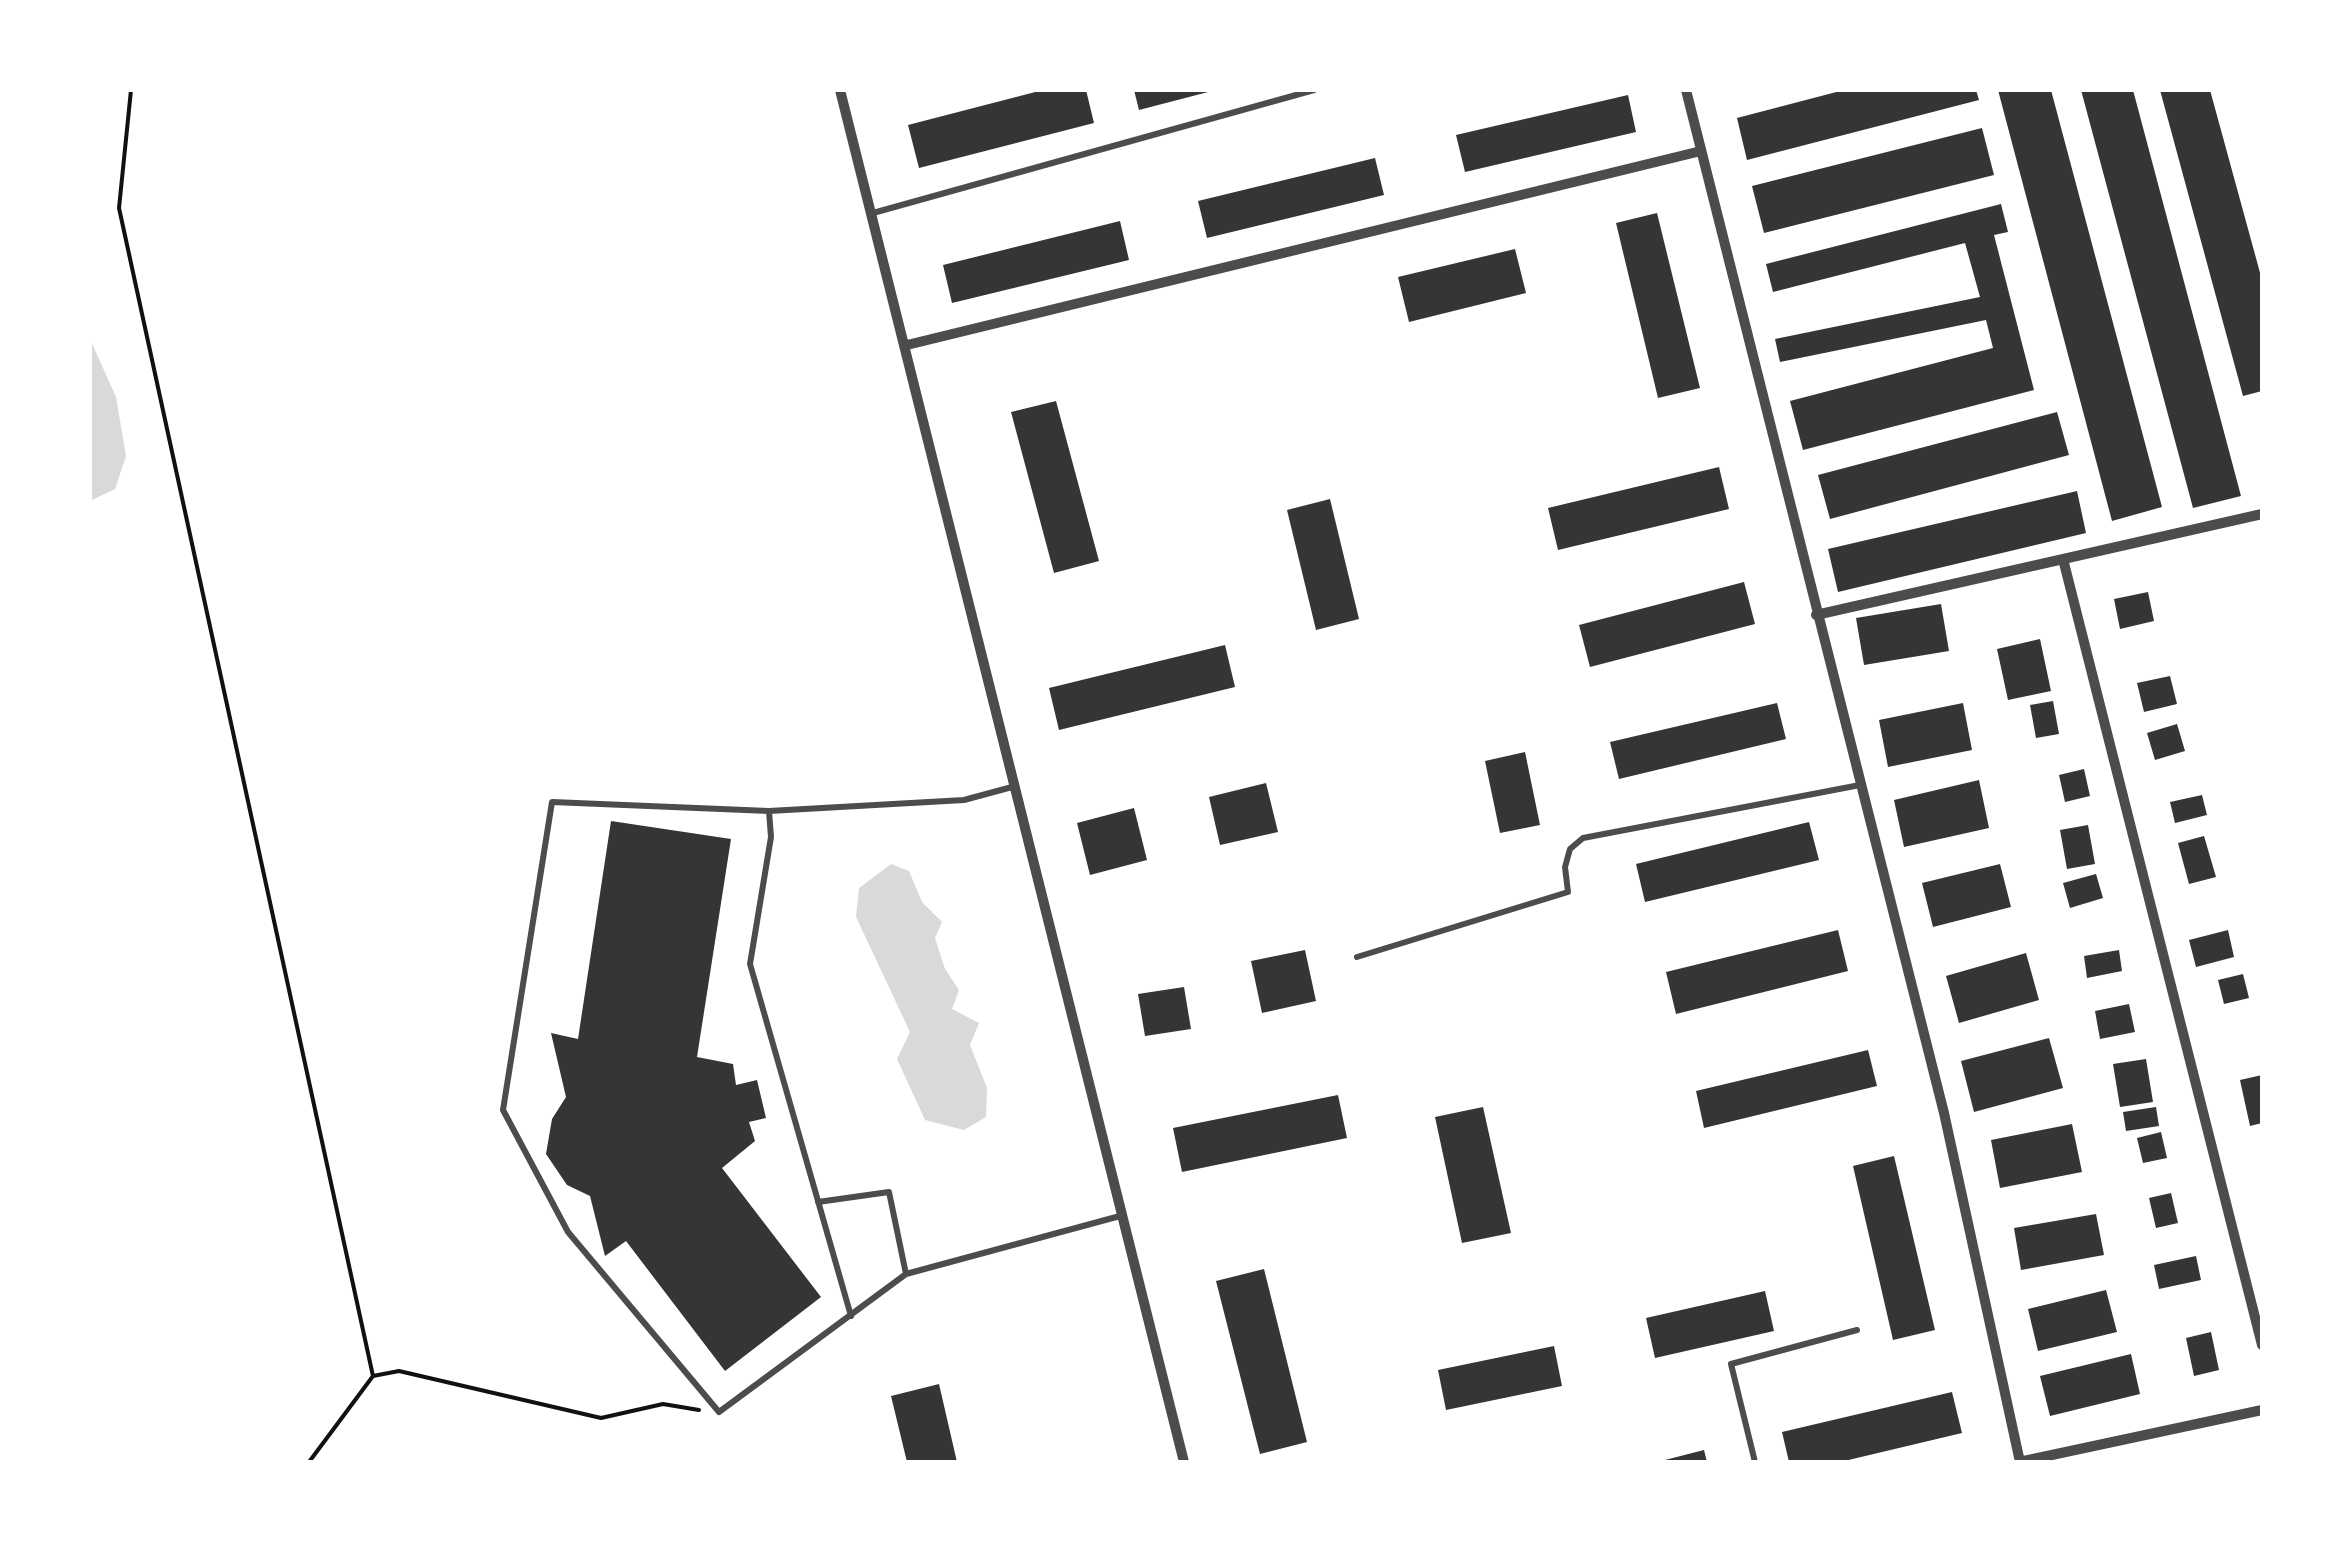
<!DOCTYPE html>
<html>
<head>
<meta charset="utf-8">
<style>
	body { margin:0 }
	#map { position:relative; width:2352px; height:1552px; overflow:hidden; background:#fff; font-family:Rubik,sans-serif }
	canvas { display:block }
	.frame { position:absolute; inset:0; border:92px solid #fff; pointer-events:none }
</style>
</head>
<body>
<div id="map">
<canvas width="2352" height="1552"></canvas>
<div class="frame"></div>
</div>
<script>
const c = document.querySelector('canvas').getContext('2d');
c.lineJoin = 'round';
function fillPath(path, color) { c.fillStyle = color; c.fill(path, 'evenodd'); }
const poly = rows => new Path2D(rows.map(r => 'M' + r).join(''));
function strokePath(path, color, width, dash) { c.strokeStyle = color; c.lineWidth = width; c.lineCap = dash ? 'butt' : 'round'; c.setLineDash(dash || []); c.stroke(path); }
fillPath(poly([
	[90,339,116,397,126,456,115,489,90,501],
	[891,864,909,871,922,902,942,922,935,938,945,969,959,990,952,1009,979,1023,970,1045,987,1088,986,1117,964,1130,925,1120,897,1059,910,1032,856,917,859,888]
]), '#d9d9d9');
fillPath(poly([
	[1043,90,1086,90,1094,123,919,168,908,125],
	[1134,90,1212,90,1212,91,1139,110],
	[1844,90,1976,90,1979,100,1747,160,1737,118],
	[1998,90,2051,90,2162,507,2112,521],
	[2081,90,2133,90,2241,496,2193,508],
	[2160,90,2210,90,2262,280,2262,391,2243,396],
	[1628,95,1636,132,1465,172,1456,135],
	[1982,128,1994,175,1764,233,1752,186],
	[1375,158,1384,195,1207,238,1198,201],
	[2001,204,2008,232,1994,235,2034,390,1803,450,1790,401,1993,348,1986,320,1780,362,1775,339,1980,297,1965,243,1773,292,1766,264],
	[1657,213,1700,388,1658,398,1616,223],
	[1120,221,1129,260,952,303,943,265],
	[1515,249,1526,293,1409,322,1398,277],
	[1056,401,1099,561,1054,573,1011,412],
	[2057,412,2069,455,1830,519,1818,475],
	[1719,467,1729,509,1558,550,1548,508],
	[2077,491,2086,533,1838,592,1828,549],
	[1330,499,1359,619,1316,630,1287,510],
	[1744,582,1755,624,1590,667,1579,625],
	[2148,592,2154,621,2120,629,2114,599],
	[1941,604,1949,651,1864,665,1856,618],
	[2040,639,2051,691,2008,700,1997,649],
	[1225,645,1235,687,1059,730,1049,688],
	[2170,676,2177,704,2144,712,2137,683],
	[2053,701,2059,734,2036,738,2030,705],
	[1777,703,1786,739,1619,779,1610,742],
	[1963,703,1972,750,1888,767,1879,720],
	[2177,724,2185,751,2155,760,2147,733],
	[1525,752,1540,825,1500,833,1485,761],
	[2084,769,2090,796,2065,802,2059,775],
	[1979,780,1989,828,1904,847,1894,800],
	[1266,783,1278,832,1220,845,1209,797],
	[2202,795,2207,815,2175,823,2170,802],
	[1134,808,1147,860,1090,875,1077,823],
	[611,821,731,839,697,1057,733,1064,736,1085,757,1080,766,1118,749,1122,755,1141,722,1168,821,1297,725,1371,626,1241,605,1256,590,1196,567,1185,546,1154,552,1119,566,1097,551,1033,578,1039],
	[1809,822,1819,860,1645,902,1636,864],
	[2088,825,2095,864,2067,869,2060,830],
	[2204,836,2216,877,2189,884,2178,843],
	[2000,864,2011,907,1933,927,1922,883],
	[2096,874,2103,898,2070,908,2063,883],
	[1838,930,1848,971,1676,1014,1666,972],
	[2228,930,2234,957,2196,967,2189,940],
	[1305,950,1316,1001,1262,1013,1251,961],
	[2119,950,2122,971,2087,978,2084,956],
	[2026,953,2039,1000,1959,1023,1946,976],
	[2243,974,2249,998,2224,1004,2218,980],
	[1184,987,1191,1029,1145,1036,1138,994],
	[2129,1004,2135,1032,2100,1039,2095,1011],
	[2049,1038,2063,1088,1974,1112,1961,1061],
	[1868,1050,1877,1086,1704,1128,1696,1091],
	[2146,1059,2153,1102,2120,1107,2113,1064],
	[2262,1075,2262,1123,2250,1126,2240,1080],
	[1338,1095,1347,1138,1182,1172,1173,1128],
	[1483,1107,1511,1233,1462,1243,1435,1117],
	[2156,1107,2159,1126,2126,1131,2123,1112],
	[2072,1124,2082,1172,2000,1188,1991,1140],
	[2161,1132,2167,1158,2143,1163,2137,1138],
	[1894,1156,1935,1330,1893,1340,1853,1166],
	[2171,1193,2178,1223,2156,1228,2149,1198],
	[2096,1214,2104,1255,2021,1270,2014,1228],
	[2196,1256,2201,1280,2159,1289,2154,1265],
	[1264,1269,1307,1442,1260,1454,1216,1281],
	[2106,1290,2117,1332,2038,1351,2028,1309],
	[1765,1291,1774,1331,1655,1358,1646,1318],
	[2211,1332,2219,1370,2194,1376,2186,1338],
	[1554,1346,1562,1386,1446,1410,1438,1370],
	[2131,1354,2140,1394,2050,1416,2040,1376],
	[939,1384,957,1462,907,1462,891,1396],
	[1952,1392,1962,1433,1840,1462,1789,1462,1782,1432],
	[1704,1450,1707,1462,1661,1462,1661,1461]
]), '#353535');
strokePath(poly([
	[131,90,119,208,373,1376],
	[309,1462,373,1376,399,1371,601,1418,663,1404,699,1410]
]), '#111', 4);
strokePath(poly([
	[873,213,1314,90],
	[1012,787,964,800,769,811,552,802,503,1110,568,1232,719,1412,906,1274,1120,1216],
	[769,811,771,837,750,964,851,1316],
	[1357,957,1568,892,1565,867,1570,849,1583,838,1860,785],
	[818,1202,889,1192,906,1274],
	[1755,1462,1731,1364,1857,1330]
]), '#4c4c4c', 6);
strokePath(poly([
	[840,90,1184,1462],
	[1686,90,1944,1113,2020,1462],
	[907,345,1701,151],
	[2063,559,2262,1345],
	[1816,615,2262,514],
	[2019,1462,2262,1410]
]), '#4c4c4c', 10);
</script>
</body>
</html>
